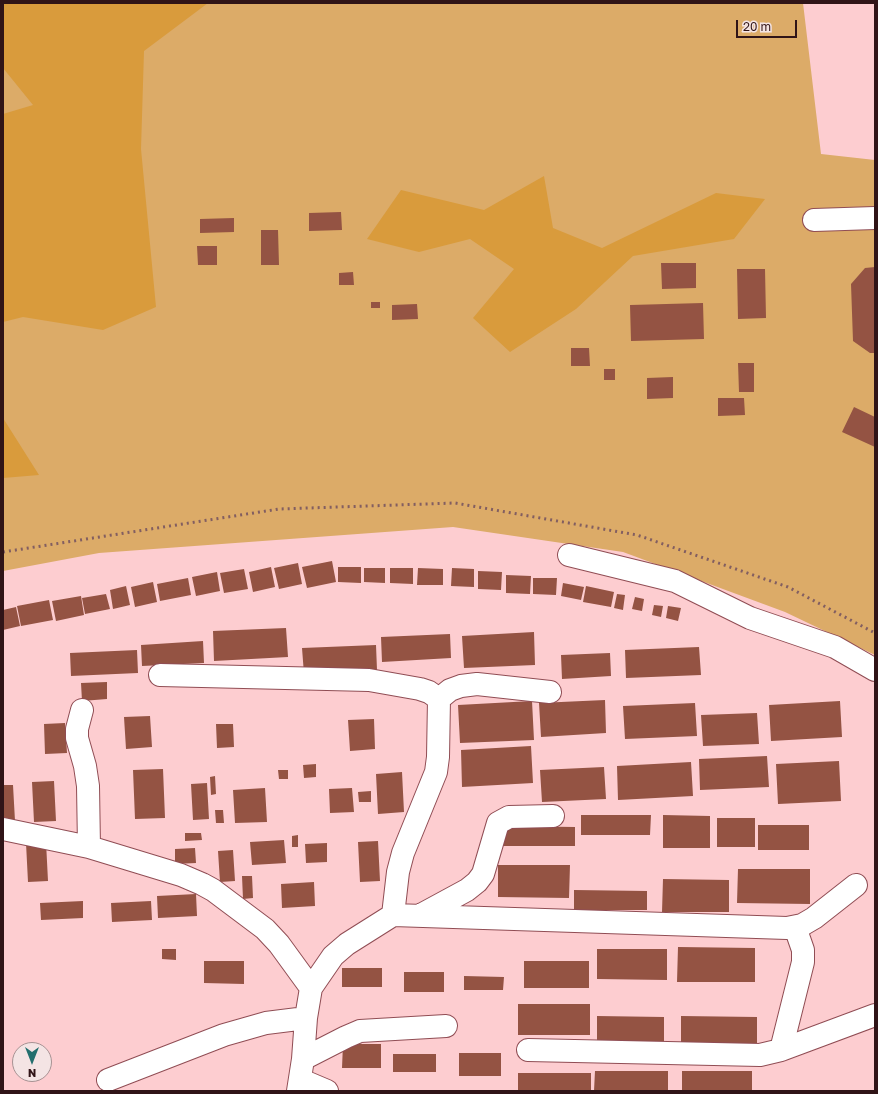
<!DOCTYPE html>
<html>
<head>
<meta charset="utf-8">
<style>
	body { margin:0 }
	#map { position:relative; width:878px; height:1094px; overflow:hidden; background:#fdcdd0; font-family:"Golos Text",sans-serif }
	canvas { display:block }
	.frame { position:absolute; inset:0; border:4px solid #301417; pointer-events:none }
	.north { position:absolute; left:12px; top:1042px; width:40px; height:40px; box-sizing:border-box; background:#f4e4e4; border:1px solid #a69192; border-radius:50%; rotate:180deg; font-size:11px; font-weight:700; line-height:16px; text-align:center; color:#301417 }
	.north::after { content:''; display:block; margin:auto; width:14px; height:18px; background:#236f6e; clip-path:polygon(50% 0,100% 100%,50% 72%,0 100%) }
	.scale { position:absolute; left:736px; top:20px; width:61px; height:18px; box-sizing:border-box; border:2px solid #301417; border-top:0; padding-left:5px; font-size:12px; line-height:14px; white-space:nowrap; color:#301417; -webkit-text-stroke:3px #f4e4e4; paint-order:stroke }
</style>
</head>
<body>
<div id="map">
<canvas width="878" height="1094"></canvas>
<div class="frame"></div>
<div class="north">N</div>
<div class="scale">20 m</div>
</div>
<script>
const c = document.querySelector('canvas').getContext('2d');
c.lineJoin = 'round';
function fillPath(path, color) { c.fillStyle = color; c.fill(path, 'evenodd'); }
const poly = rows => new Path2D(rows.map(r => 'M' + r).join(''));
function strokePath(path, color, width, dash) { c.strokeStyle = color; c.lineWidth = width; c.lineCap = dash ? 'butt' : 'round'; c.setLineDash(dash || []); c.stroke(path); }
fillPath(poly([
	[3,3,803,3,821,154,875,160,875,655,785,612,623,552,453,527,99,553,3,571]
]), '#dcab68');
fillPath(poly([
	[3,3,208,3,144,51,141,149,156,307,103,330,23,317,3,322,3,114,33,105,3,68],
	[544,176,553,228,602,248,716,193,765,199,734,239,633,256,576,309,510,352,473,318,514,269,470,239,419,252,367,239,401,190,484,210],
	[3,418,39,475,3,478]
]), '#d99b3c');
fillPath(poly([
	[341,212,342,230,309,231,309,213],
	[234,218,234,232,200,233,200,219],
	[261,230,278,230,279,265,261,265],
	[197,246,217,246,217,265,198,265],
	[661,263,696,263,696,288,662,289],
	[875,267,875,353,870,353,853,341,851,284,865,268],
	[737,269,765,269,766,318,738,319],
	[353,272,354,285,339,285,339,273],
	[371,302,380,302,380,308,371,308],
	[703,303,704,339,631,341,630,305],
	[417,304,418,319,392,320,392,305],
	[571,348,589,348,590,366,571,366],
	[738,363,754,363,754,392,739,392],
	[604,369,615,369,615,380,604,380],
	[673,377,673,398,647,399,647,378],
	[718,398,744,398,745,415,718,416],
	[854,407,875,417,875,447,842,432],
	[332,561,336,582,307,588,302,567],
	[298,563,302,584,279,589,274,568],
	[271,567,275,587,253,592,249,572],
	[338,567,361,567,361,583,338,582],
	[364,568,385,568,385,583,364,582],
	[390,568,413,568,413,584,390,583],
	[418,568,443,569,443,585,417,585],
	[452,568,474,569,474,587,451,586],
	[244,569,248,589,224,593,220,573],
	[478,571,502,572,501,590,478,589],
	[217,572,220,591,196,596,192,577],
	[506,575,531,576,530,594,506,593],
	[188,578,191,595,160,601,157,584],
	[533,578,557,578,556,595,533,594],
	[153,582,157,602,135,607,131,587],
	[563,583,584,587,581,600,561,596],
	[126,586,130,605,113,609,110,590],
	[586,586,614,592,611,607,583,602],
	[106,594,110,609,85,614,82,598],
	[617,594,625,595,623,610,614,608],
	[81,596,84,615,56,621,52,601],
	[635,597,644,599,642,611,632,609],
	[49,600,53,620,21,626,17,606],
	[654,605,663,606,661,617,652,615],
	[668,606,681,608,678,621,666,618],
	[16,607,20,626,3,630,3,610],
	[286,628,288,657,214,661,213,631],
	[534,632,535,665,464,668,462,636],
	[450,634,451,658,382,662,381,637],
	[203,641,204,663,142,666,141,645],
	[376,645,377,670,304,674,302,648],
	[699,647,701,675,626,678,625,650],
	[137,650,138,673,71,676,70,653],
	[610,653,611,676,562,679,561,655],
	[107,682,107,699,82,701,81,683],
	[605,700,606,733,541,737,539,703],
	[532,701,534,740,460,743,458,705],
	[840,701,842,737,771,741,769,705],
	[695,703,697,736,625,739,623,706],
	[757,713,759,744,703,746,701,715],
	[150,716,152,747,126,749,124,717],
	[374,719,375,749,350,751,348,720],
	[65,723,67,753,45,754,44,724],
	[216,724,233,724,234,747,217,748],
	[531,746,533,783,462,787,461,750],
	[767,756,769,787,700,790,699,759],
	[839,761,841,801,778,804,776,764],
	[691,762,693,796,618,800,617,766],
	[316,764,316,777,304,778,303,765],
	[604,767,606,799,542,802,540,770],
	[163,769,165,818,135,819,133,770],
	[278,770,288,770,288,779,279,779],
	[402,772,404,812,378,814,376,774],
	[215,776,216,794,211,795,210,777],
	[54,781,56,821,34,822,32,782],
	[207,783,209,819,193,820,191,784],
	[3,785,13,785,15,821,3,821],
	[265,788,267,822,235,823,233,790],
	[352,788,354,812,330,813,329,789],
	[371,791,371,802,359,802,358,792],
	[215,810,223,810,224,823,216,823],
	[581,815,651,815,650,835,581,835],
	[663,815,710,816,710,848,663,848],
	[717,818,755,818,755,847,717,847],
	[758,825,809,825,809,850,758,850],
	[503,826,575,827,575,846,503,846],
	[185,833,201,833,202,840,185,841],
	[298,835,298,847,292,847,292,836],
	[284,840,286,863,252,865,250,842],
	[378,841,380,881,360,882,358,842],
	[46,842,48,881,28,882,26,843],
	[327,843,327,862,306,863,305,844],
	[195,848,196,863,175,864,175,849],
	[233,850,235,881,220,882,218,851],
	[498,865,570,865,569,898,498,897],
	[738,869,810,869,810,904,737,903],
	[242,876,252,876,253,898,243,899],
	[663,879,729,880,729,912,662,912],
	[314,882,315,906,282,908,281,884],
	[574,890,647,891,647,910,574,910],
	[196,894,197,916,158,918,157,896],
	[83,901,83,918,41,920,40,903],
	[151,901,152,920,112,922,111,903],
	[678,947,755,948,755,982,677,982],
	[162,949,176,949,176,960,162,959],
	[597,949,667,949,667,980,597,979],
	[204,961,244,961,244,984,204,983],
	[524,961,589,961,589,988,524,988],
	[342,968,382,968,382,987,342,987],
	[404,972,444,972,444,992,404,992],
	[464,976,504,977,503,990,464,990],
	[518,1004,590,1004,590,1035,518,1035],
	[597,1016,664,1017,664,1047,597,1046],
	[681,1016,757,1017,757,1047,681,1046],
	[343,1044,381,1044,381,1068,342,1068],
	[459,1053,501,1053,501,1076,459,1076],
	[393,1054,436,1054,436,1072,393,1072],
	[595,1071,668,1071,668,1091,594,1091],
	[682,1071,752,1071,752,1091,682,1091],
	[518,1073,591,1073,591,1091,518,1091]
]), '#945343');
const minor = poly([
	[814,220,875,218],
	[569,555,675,581,750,618,835,647,875,670],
	[160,675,369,680,420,689,429,692,439,699],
	[82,710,77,729,77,738,85,766,88,786,89,847],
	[3,829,89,847,181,875,202,884,213,890,265,929,279,944,311,988],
	[393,915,398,872,403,853,436,772,438,757,439,699,450,690,461,686,477,684,550,692],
	[419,916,467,890,477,882,483,874,498,823,509,817,553,816],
	[528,1050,760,1055,781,1050,803,962,803,950,795,927],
	[781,1050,875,1015],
	[303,1059,346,1037,360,1031,446,1026],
	[108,1080,224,1035,266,1023,306,1018],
	[301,1080,327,1091],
	[298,1091,303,1059,306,1018,311,988,333,956,347,944,393,915,787,928,802,925,814,918,856,885]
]);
strokePath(minor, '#904d54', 24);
strokePath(minor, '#fff', 22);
strokePath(poly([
	[3,552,279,509,455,503,637,535,788,587,875,633]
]), '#825e61', 3, [2, 4]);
</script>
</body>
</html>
